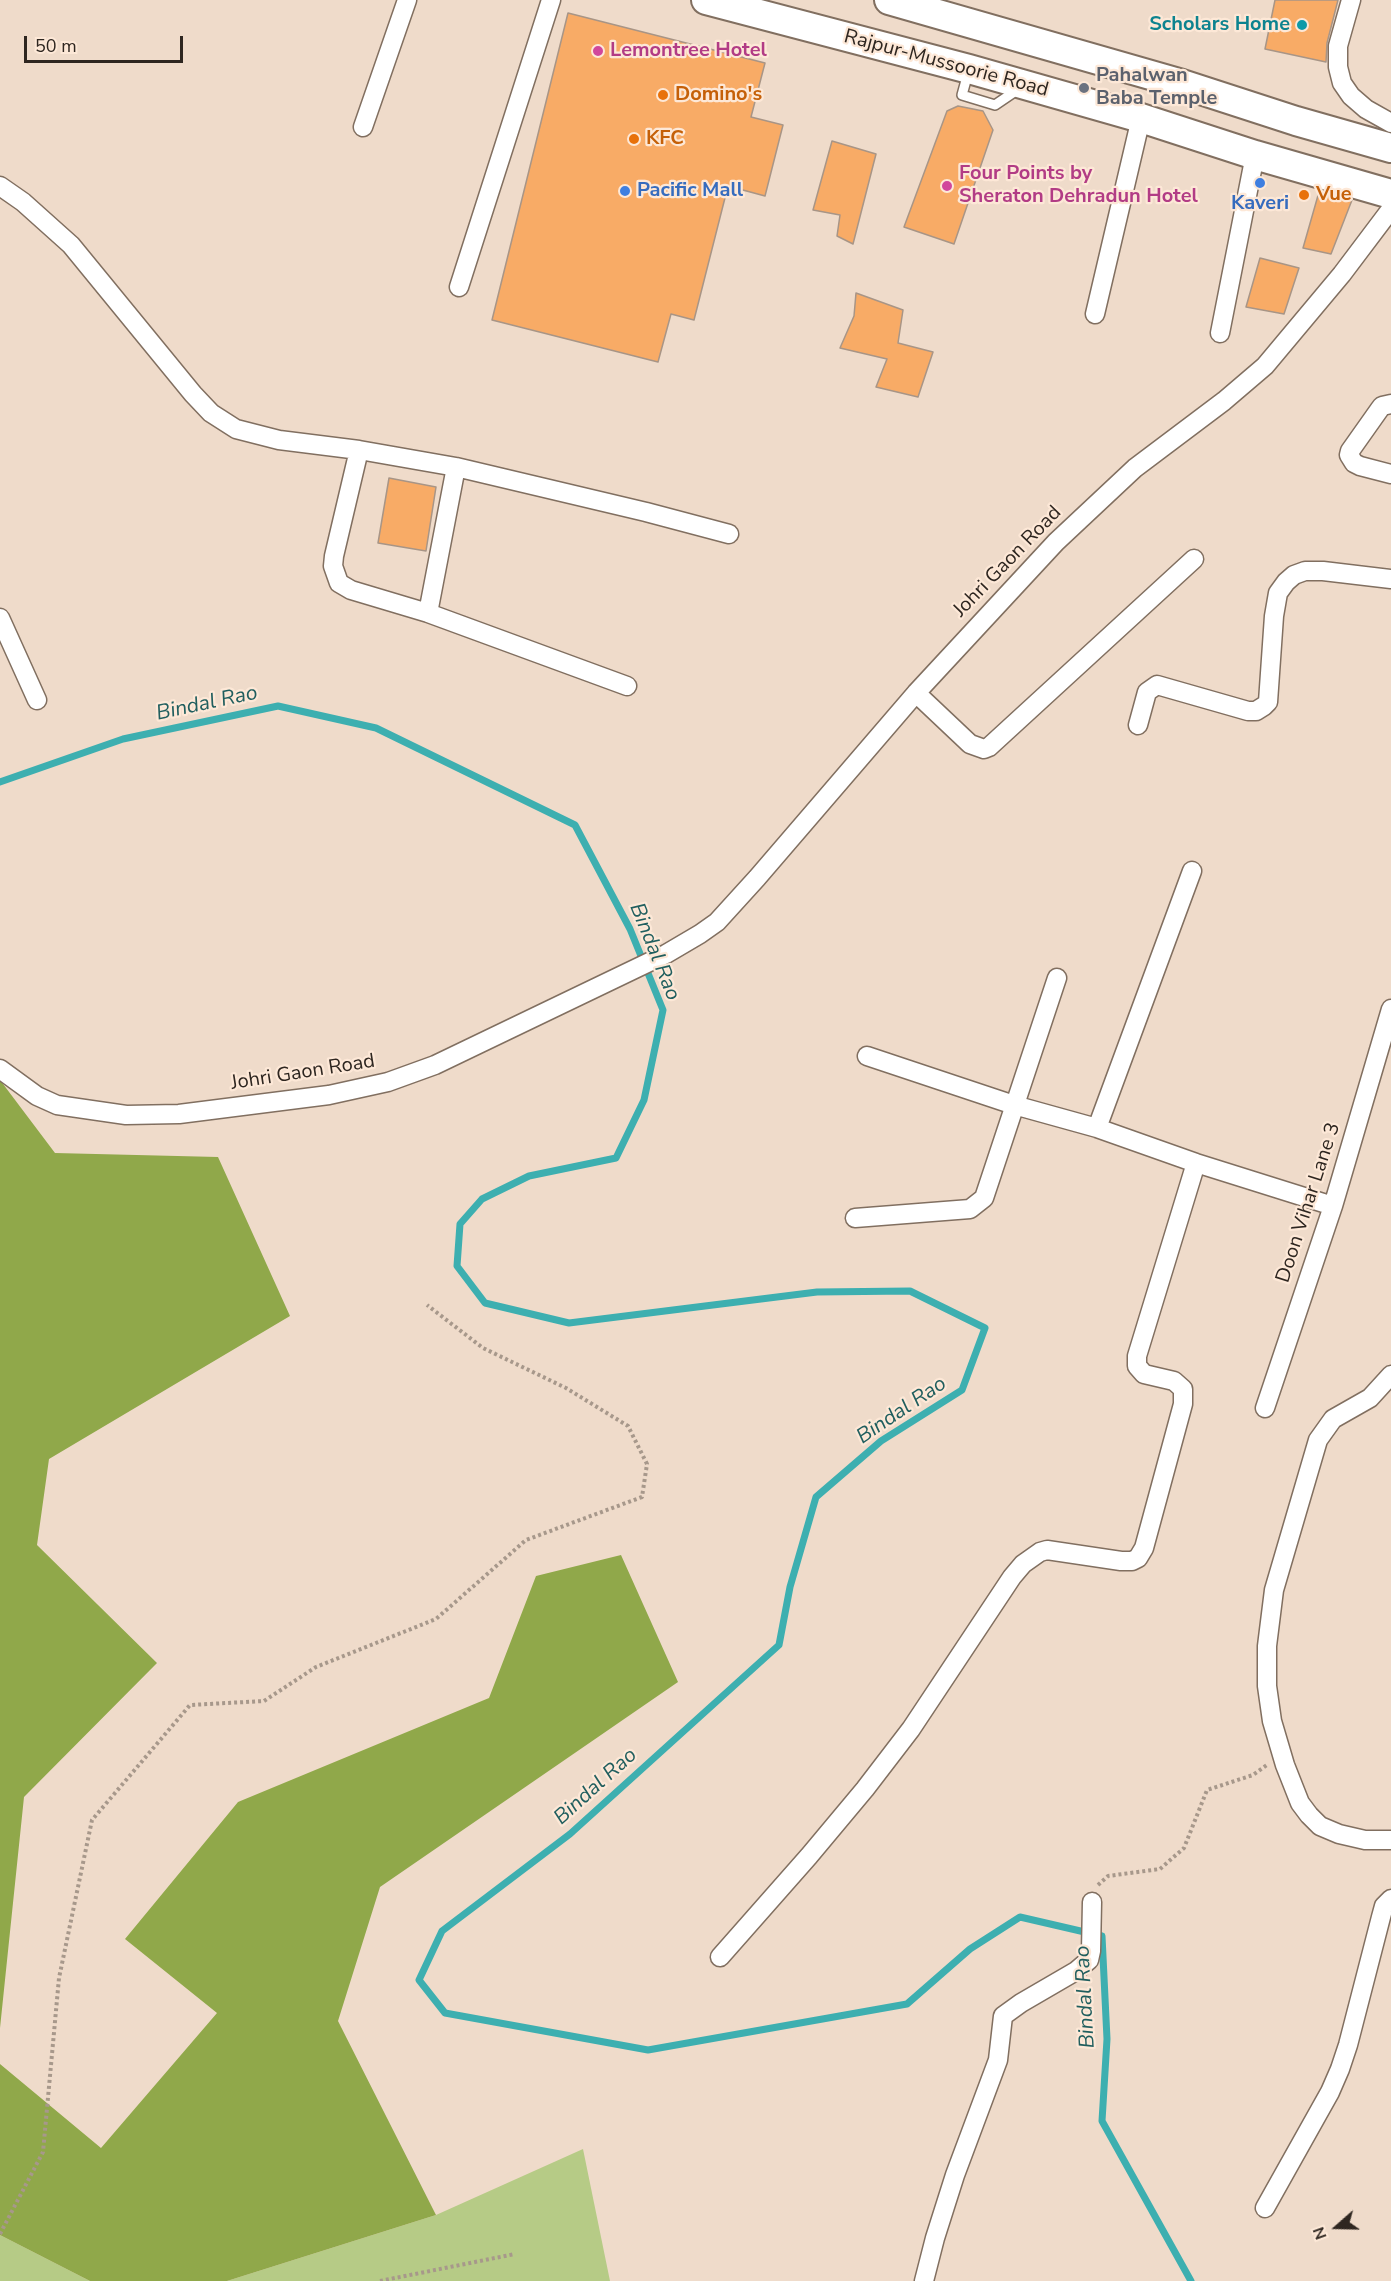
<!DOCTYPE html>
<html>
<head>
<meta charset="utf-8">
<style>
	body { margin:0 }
	#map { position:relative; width:1391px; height:2281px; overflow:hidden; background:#efdbca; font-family:"Nunito Sans",sans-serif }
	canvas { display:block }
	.north { position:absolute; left:1307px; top:2197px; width:60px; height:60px; -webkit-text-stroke:4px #fde8d7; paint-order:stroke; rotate:250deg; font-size:16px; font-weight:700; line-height:24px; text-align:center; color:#2e2620 }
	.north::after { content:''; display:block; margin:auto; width:21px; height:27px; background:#2e2620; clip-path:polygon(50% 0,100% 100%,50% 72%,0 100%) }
	.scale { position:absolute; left:24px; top:36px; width:159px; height:27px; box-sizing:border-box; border:3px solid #2e2620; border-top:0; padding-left:8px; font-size:18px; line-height:21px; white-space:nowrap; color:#2e2620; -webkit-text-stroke:4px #fde8d7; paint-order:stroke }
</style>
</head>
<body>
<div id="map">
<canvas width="1391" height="2281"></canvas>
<div class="north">N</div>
<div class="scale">50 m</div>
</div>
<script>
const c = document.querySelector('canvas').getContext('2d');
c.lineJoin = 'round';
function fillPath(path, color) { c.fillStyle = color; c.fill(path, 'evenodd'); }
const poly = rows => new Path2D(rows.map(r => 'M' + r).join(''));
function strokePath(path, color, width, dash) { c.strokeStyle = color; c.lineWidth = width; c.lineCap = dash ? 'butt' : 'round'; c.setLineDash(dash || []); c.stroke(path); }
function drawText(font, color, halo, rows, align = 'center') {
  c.font = font + ' "Nunito Sans",sans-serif'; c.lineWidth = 4.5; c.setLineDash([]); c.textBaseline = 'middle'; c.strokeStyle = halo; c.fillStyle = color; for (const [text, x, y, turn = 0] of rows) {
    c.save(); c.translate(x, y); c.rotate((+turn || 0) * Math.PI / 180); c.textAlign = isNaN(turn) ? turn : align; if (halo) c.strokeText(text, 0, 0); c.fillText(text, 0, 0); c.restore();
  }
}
fillPath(poly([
	[583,2149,610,2281,227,2281,436,2215],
	[0,2235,90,2281,0,2281]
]), '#b6cb86');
fillPath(poly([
	[0,1080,55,1153,218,1157,290,1316,49,1459,37,1545,157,1663,24,1797,0,2028],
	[621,1555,678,1682,380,1887,338,2021,436,2215,227,2281,90,2281,0,2235,0,2064,101,2148,217,2013,125,1939,238,1802,489,1698,536,1576]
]), '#90a84a');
strokePath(poly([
	[0,782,123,739,278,706,376,728,575,825,630,929,663,1010,644,1100,616,1158,529,1176,482,1199,460,1224,457,1266,485,1303,569,1323,817,1292,910,1291,985,1328,962,1390,881,1441,816,1497,790,1587,779,1645,570,1834,442,1931,419,1980,445,2013,648,2050,907,2004,970,1949,1020,1917,1102,1936,1107,2039,1102,2121,1191,2281]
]), '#3dafb0', 7);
const building = poly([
	[1275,0,1338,0,1327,43,1326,62,1265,49,1275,0],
	[568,13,765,63,751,117,783,125,765,196,728,186,694,320,671,314,658,362,492,320,568,13],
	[958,106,983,111,993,130,954,244,904,227,947,111,958,106],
	[832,141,876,154,853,244,837,236,840,215,813,210,832,141],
	[1319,192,1352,200,1331,254,1303,248,1319,192],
	[1260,258,1299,268,1284,314,1246,307,1260,258],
	[856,293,903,310,898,343,933,352,918,397,876,387,887,359,840,348,854,316,856,293],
	[389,478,436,487,426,551,378,543,389,478]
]);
fillPath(building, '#f8ab66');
strokePath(building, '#a89586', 1.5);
const service = poly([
	[968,73,962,95,995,105,1020,88]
]);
const minor = poly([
	[1351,0,1338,46,1338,67,1342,83,1351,96,1366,109,1391,123],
	[363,127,407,0],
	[0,186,23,202,71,245,193,394,211,413,236,429,279,440,359,450,456,467,646,512,729,534],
	[459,287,551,0],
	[1095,314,1141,118],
	[1220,333,1255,155],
	[1391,404,1382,406,1379,410,1350,451,1349,455,1354,463,1360,466,1391,474],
	[359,450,334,556,333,566,339,583,351,590,428,613,627,686],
	[428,613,456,467],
	[0,618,37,700],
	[916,693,970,744,984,749,989,747,1194,559],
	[1138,725,1147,692,1157,685,1248,711,1256,711,1264,706,1268,702,1274,616,1278,593,1286,582,1294,575,1305,571,1323,571,1391,579],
	[1192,871,1097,1128,1196,1163,1333,1206],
	[867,1056,1014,1105,1097,1128],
	[0,1069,37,1096,57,1105,126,1115,179,1114,329,1095,388,1082,435,1065,666,954,700,934,717,922,757,878,916,693,1056,542,1135,468,1224,401,1265,366,1342,274,1391,209],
	[855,1218,970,1209,984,1198,1057,978],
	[1391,1375,1370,1398,1333,1419,1318,1440,1274,1590,1267,1646,1267,1686,1272,1721,1285,1765,1300,1803,1309,1815,1320,1826,1339,1834,1365,1840,1391,1840],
	[1265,1408,1333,1206,1391,1009],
	[720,1957,809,1856,865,1789,911,1729,1012,1577,1023,1564,1040,1552,1047,1550,1121,1561,1132,1561,1138,1558,1144,1548,1183,1404,1183,1389,1174,1381,1144,1374,1137,1366,1137,1356,1196,1163],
	[1265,2208,1330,2092,1340,2069,1348,2045,1381,1917,1384,1906,1391,1899],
	[924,2281,935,2238,955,2175,998,2060,1003,2016,1021,2003,1076,1971,1089,1960,1091,1951,1092,1902]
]);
const primary = poly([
	[706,0,969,69,1141,118,1255,155,1391,194],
	[889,0,1182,84,1296,121,1391,148]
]);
strokePath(service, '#816f60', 12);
strokePath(minor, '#816f60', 21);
strokePath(primary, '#816f60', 32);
strokePath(poly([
	[1098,1885,1108,1876,1160,1869,1184,1848,1207,1790,1253,1775,1267,1765],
	[0,2234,43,2152,59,1978,92,1820,190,1705,264,1701,316,1667,436,1619,526,1540,642,1497,647,1464,628,1426,566,1388,483,1348,427,1305],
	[380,2281,515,2254]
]), '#a7988b', 4, [3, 3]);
strokePath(service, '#fff', 9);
strokePath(minor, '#fff', 18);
strokePath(primary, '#fff', 28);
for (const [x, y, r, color] of [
	[1302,25,6,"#0f9aa8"],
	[598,51,6,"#d1479c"],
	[1084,88,6,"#6b7280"],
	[663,95,6,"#e8710a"],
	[634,139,6,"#e8710a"],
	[1260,183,6,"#3f7fe0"],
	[947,186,6,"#d1479c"],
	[625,191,6,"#3f7fe0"],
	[1304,195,6,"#e8710a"]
]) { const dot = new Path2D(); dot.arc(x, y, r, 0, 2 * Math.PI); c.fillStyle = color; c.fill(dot); strokePath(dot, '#fde8d7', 2); }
drawText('bold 20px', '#0d838f', '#fde8d7', [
	["Scholars Home",1290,25]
], 'right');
drawText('bold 20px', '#b23c85', '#fde8d7', [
	["Lemontree Hotel",610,51],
	["Four Points by",959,174],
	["Sheraton Dehradun Hotel",959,197]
], 'left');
drawText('20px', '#2e2620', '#fde8d7', [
	["Rajpur-Mussoorie Road",946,64,15],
	["Johri Gaon Road",1008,562,-46],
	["Johri Gaon Road",303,1073,-9],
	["Doon Vihar Lane 3",1309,1203,-72]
]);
drawText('bold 20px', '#5b616d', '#fde8d7', [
	["Pahalwan",1096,76],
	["Baba Temple",1096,99]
], 'left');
drawText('bold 20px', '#c56008', '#fde8d7', [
	["Domino's",675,95],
	["KFC",646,139],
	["Vue",1316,195]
], 'left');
drawText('bold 20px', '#366cbe', '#fde8d7', [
	["Pacific Mall",637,191],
	["Kaveri",1260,204,"center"]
], 'left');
drawText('italic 21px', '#205e5e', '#fde8d7', [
	["Bindal Rao",207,704,-12],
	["Bindal Rao",654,952,68],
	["Bindal Rao",902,1411,-34],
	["Bindal Rao",596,1787,-42],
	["Bindal Rao",1086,1997,-93]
]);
</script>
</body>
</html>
